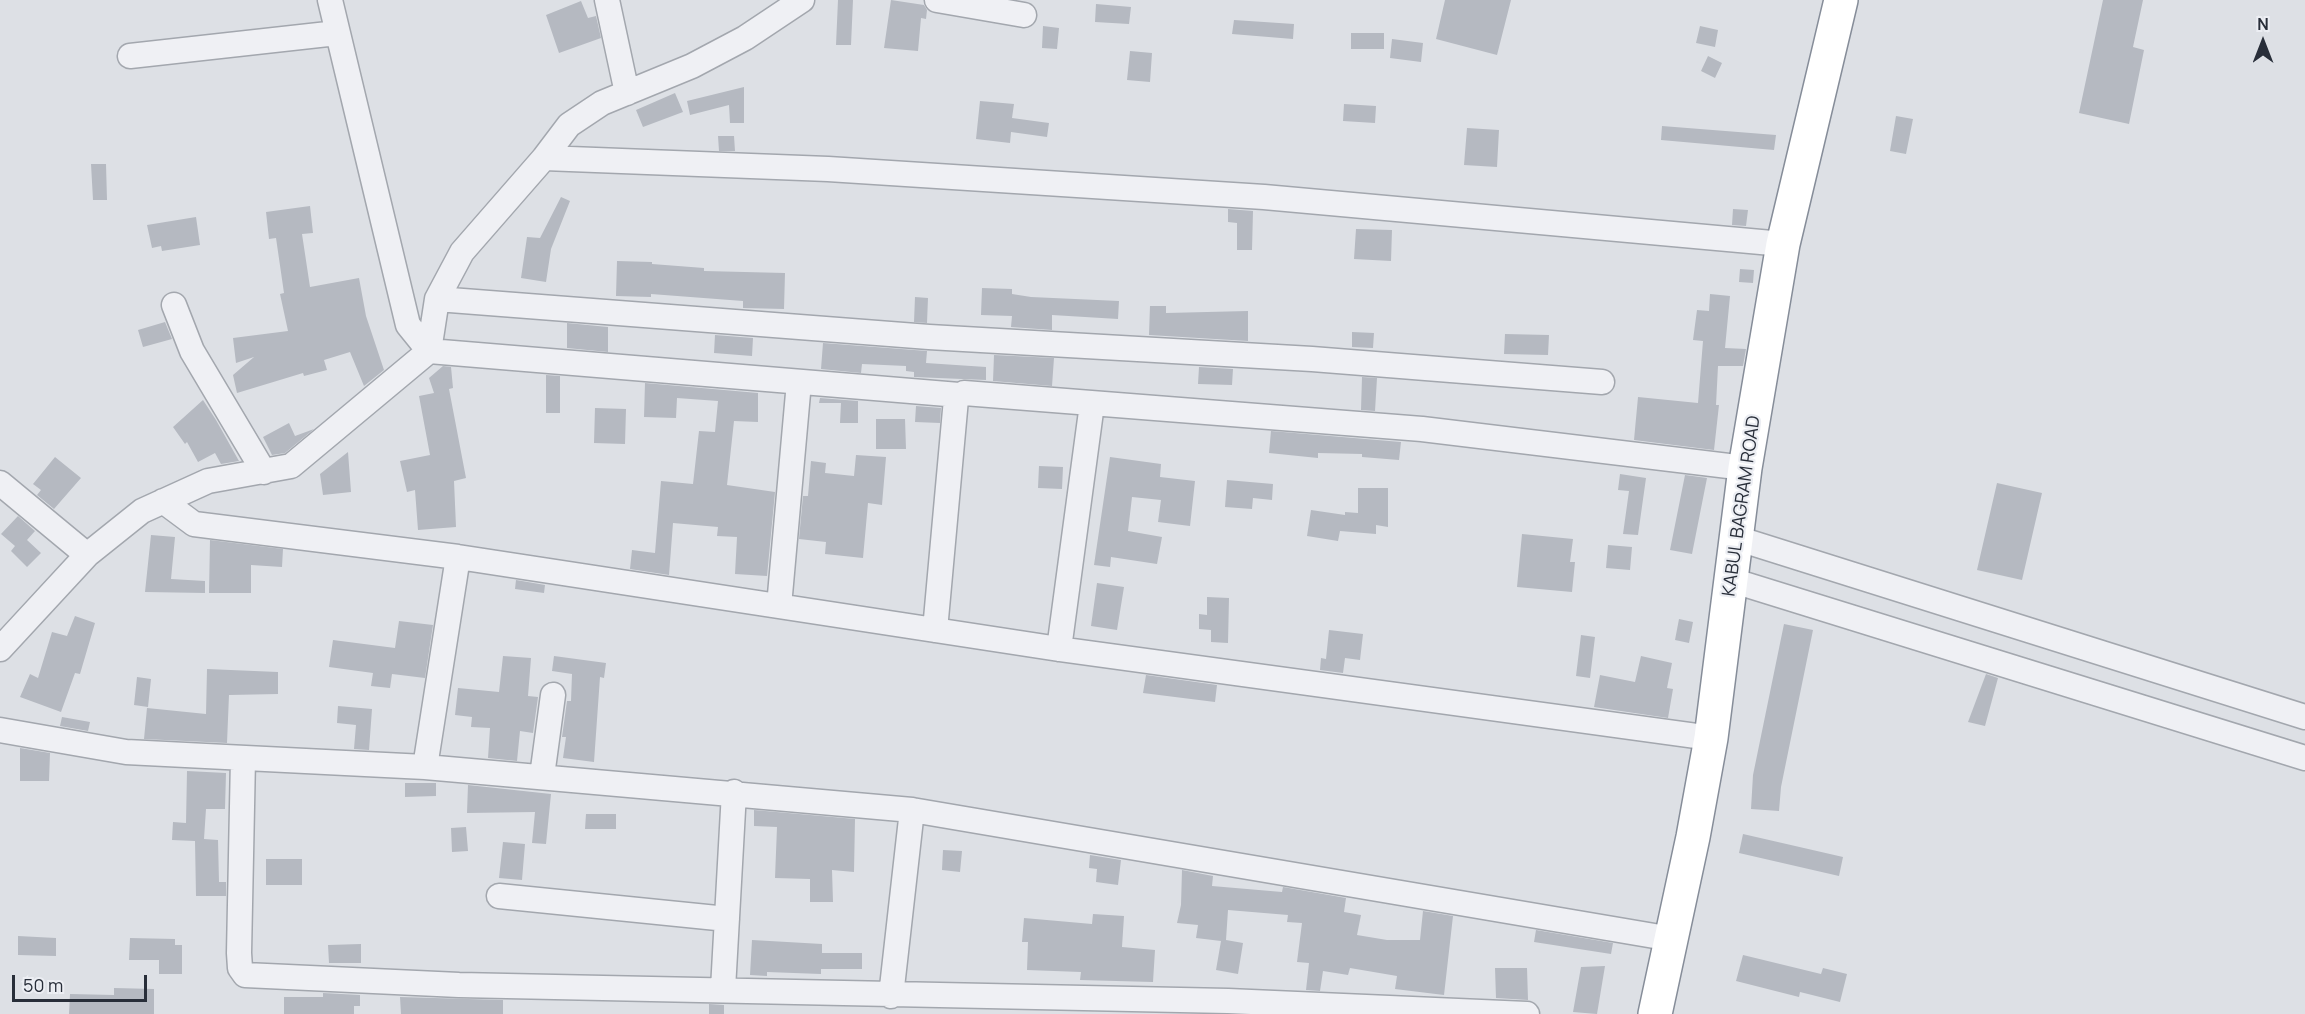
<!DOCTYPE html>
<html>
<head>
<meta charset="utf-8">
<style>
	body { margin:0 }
	#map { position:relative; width:2305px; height:1014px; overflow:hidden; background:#dde0e5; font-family:Manrope,sans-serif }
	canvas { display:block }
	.north { position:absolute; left:2233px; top:12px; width:60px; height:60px; -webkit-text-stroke:4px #eceef3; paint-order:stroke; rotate:0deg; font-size:16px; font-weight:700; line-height:24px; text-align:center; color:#282e39 }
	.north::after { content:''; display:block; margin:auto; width:21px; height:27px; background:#282e39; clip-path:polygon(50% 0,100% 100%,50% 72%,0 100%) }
	.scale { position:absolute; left:12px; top:975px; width:135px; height:27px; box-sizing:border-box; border:3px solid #282e39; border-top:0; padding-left:8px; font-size:18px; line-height:21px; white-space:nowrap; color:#282e39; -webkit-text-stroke:4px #eceef3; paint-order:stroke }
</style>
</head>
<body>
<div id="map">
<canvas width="2305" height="1014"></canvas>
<div class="north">N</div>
<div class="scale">50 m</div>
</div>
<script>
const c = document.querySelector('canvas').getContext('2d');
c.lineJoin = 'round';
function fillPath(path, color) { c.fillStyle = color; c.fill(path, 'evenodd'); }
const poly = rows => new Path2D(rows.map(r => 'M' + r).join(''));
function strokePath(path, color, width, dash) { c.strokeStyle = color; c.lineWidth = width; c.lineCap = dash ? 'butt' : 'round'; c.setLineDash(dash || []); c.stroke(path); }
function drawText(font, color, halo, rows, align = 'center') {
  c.font = font + ' Manrope,sans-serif'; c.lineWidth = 4.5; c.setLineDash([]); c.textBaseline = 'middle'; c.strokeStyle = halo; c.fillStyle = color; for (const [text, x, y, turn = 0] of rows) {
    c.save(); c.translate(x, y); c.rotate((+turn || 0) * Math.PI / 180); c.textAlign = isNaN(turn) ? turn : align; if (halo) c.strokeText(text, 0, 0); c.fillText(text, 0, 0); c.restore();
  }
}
fillPath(poly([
	[838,0,853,0,851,45,836,45],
	[891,0,924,5,927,10,926,19,921,18,918,51,884,48],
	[1445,0,1511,0,1497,55,1436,39],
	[2103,0,2143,0,2133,47,2144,50,2129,124,2079,113],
	[581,1,588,18,596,16,601,38,559,53,546,15],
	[1096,4,1131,7,1129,24,1095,22],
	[1234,20,1294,24,1293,39,1232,34],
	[1043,26,1059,28,1057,49,1042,48],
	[1700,26,1718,30,1715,47,1696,43],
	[1351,33,1384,33,1384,49,1351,49],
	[1392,39,1423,43,1421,62,1390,58],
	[1130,51,1152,53,1150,82,1127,80],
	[1708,56,1722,63,1715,78,1701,71],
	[744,87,744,123,730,123,729,105,690,115,687,101],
	[675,93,683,112,643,127,636,110],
	[980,101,1014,104,1012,118,1049,123,1047,137,1011,132,1010,143,976,139],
	[1344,104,1376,106,1375,123,1343,121],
	[1896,116,1913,119,1906,154,1890,151],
	[1662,126,1776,135,1774,150,1661,140],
	[1467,128,1499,130,1497,167,1464,165],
	[718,136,734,136,735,151,719,151],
	[91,164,106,164,107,200,93,200],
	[561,197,570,201,551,249,546,282,521,278,527,237,540,238],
	[310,206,313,233,302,234,310,287,359,278,366,316,384,370,364,386,350,352,324,360,327,370,304,376,303,373,237,393,233,375,254,357,236,363,233,338,288,331,280,294,284,293,276,238,269,239,266,212],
	[1228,209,1253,211,1252,250,1237,250,1237,223,1228,222],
	[1733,209,1748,210,1746,226,1732,225],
	[196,217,200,245,162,251,161,246,152,248,147,225],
	[1356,229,1392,230,1391,261,1354,259],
	[617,261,652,262,652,264,704,268,704,271,785,273,784,309,743,308,743,301,651,294,651,297,616,296],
	[1740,269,1754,270,1753,283,1739,282],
	[982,288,1012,289,1012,294,1031,297,1119,301,1118,319,1052,315,1052,330,1011,327,1012,316,981,315],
	[1710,294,1730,296,1725,348,1746,349,1743,366,1718,366,1716,405,1719,405,1714,450,1634,440,1638,397,1698,403,1703,341,1693,340,1697,310,1709,311],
	[915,297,928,298,927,323,914,322],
	[1150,306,1166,306,1166,313,1248,311,1248,341,1149,335],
	[165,322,172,339,143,347,138,330],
	[567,323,608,327,608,352,567,348],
	[1352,332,1374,333,1373,348,1352,347],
	[1505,334,1549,335,1548,355,1504,354],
	[715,335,753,338,752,356,714,353],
	[823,343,927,351,926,363,986,367,986,380,914,377,914,372,906,371,906,366,862,364,861,373,821,369],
	[994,355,1054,358,1052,386,993,381],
	[443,366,451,367,453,388,449,389,466,478,454,481,456,527,418,530,415,490,407,492,400,461,430,455,419,396,434,393,429,378],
	[1199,367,1233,369,1232,385,1198,384],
	[546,375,560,376,560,413,546,413],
	[1362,377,1377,378,1375,411,1361,410],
	[645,383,758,393,758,422,734,421,727,485,775,492,767,576,735,574,737,537,717,536,718,527,673,523,669,575,630,569,632,550,655,553,661,481,693,484,699,431,715,432,718,401,677,398,676,418,644,417],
	[820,398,858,401,858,423,840,423,841,403,819,403],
	[203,400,216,420,239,461,221,464,215,453,198,462,187,442,185,444,173,427],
	[916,406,941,408,940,423,915,422],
	[595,408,626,409,625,444,594,443],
	[876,419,905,419,906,449,876,449],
	[289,423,295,436,314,429,285,453,272,455,263,437],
	[1271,431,1401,442,1399,460,1362,457,1362,454,1318,453,1318,458,1269,453],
	[348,452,351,492,323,495,320,474],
	[856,455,886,457,882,505,868,503,863,558,825,554,826,542,799,539,803,496,808,496,811,461,826,463,825,473,854,476],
	[55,457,81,478,54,509,37,495,41,490,33,484],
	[1110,457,1161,464,1160,477,1195,481,1190,526,1158,522,1161,500,1132,497,1128,531,1162,537,1157,564,1111,557,1110,567,1094,565],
	[1039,466,1063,467,1062,489,1038,488],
	[1620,474,1646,478,1638,535,1623,534,1629,491,1618,490],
	[1685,475,1707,478,1692,554,1670,550],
	[1227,480,1273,484,1272,500,1253,498,1252,509,1225,507],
	[1997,483,2042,493,2022,580,1977,570],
	[1358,488,1388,488,1388,527,1376,525,1376,534,1340,531,1338,541,1307,536,1311,510,1345,515,1345,512,1358,513],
	[18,516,35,531,27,540,41,553,27,567,11,551,15,546,1,534],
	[1522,534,1573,539,1570,562,1575,562,1572,592,1517,587],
	[151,535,175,537,171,579,205,581,205,593,145,592],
	[210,540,283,549,282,567,251,565,251,593,209,593],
	[1608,545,1632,547,1630,570,1606,568],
	[516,580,545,585,544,593,515,589],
	[1097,583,1124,587,1117,630,1091,626],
	[1207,597,1229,598,1228,643,1211,642,1211,630,1199,629,1199,614,1207,615],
	[75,616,95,623,80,674,75,673,61,712,20,697,30,674,38,678,52,632,67,636],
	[1679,619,1693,622,1689,643,1675,640],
	[399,621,433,625,425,678,392,674,390,688,371,686,373,673,329,667,333,640,395,648],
	[1784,624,1813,630,1781,787,1779,811,1751,809,1753,775],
	[1329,630,1363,634,1360,660,1345,658,1343,673,1320,670,1321,658,1326,659],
	[1581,635,1595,637,1590,678,1576,676],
	[503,656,531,658,528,696,538,697,533,733,520,731,517,761,488,758,490,728,471,727,472,717,455,715,458,688,499,692],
	[554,656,606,663,604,678,600,677,594,762,563,758,566,737,562,737,567,701,571,701,572,674,552,671],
	[1641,656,1672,663,1667,688,1673,689,1668,718,1594,707,1600,675,1635,682],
	[207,669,278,672,278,694,229,695,227,743,144,739,147,708,206,714],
	[1986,674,1998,678,1985,726,1968,722],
	[1146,675,1217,685,1215,702,1143,693],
	[137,677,151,679,148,707,134,705],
	[338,706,372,709,369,750,354,749,356,725,337,723],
	[62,717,90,722,88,731,60,726],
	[20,748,50,753,49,781,20,781],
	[187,771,226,773,225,809,206,809,204,839,218,840,219,882,226,882,226,896,196,896,195,841,172,840,173,822,186,823],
	[405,783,436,783,436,796,405,797],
	[468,785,551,794,546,844,532,843,535,812,467,813],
	[754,810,855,819,854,872,832,870,833,902,810,902,810,879,775,878,777,827,754,826],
	[586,814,616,814,616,829,585,829],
	[466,827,468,851,452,852,451,828],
	[1743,834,1843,857,1839,876,1739,853],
	[503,842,525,844,522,880,499,878],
	[943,850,962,851,960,872,942,870],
	[1090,855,1121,860,1118,885,1096,882,1097,869,1089,868],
	[266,859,302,859,302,885,266,885],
	[1182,870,1213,876,1212,886,1282,892,1283,887,1346,898,1344,912,1361,915,1357,935,1387,940,1420,940,1423,911,1453,916,1444,995,1395,989,1397,976,1350,968,1348,975,1323,971,1320,991,1306,990,1309,963,1297,962,1302,923,1287,922,1288,915,1228,910,1226,940,1243,943,1238,974,1216,970,1221,941,1196,938,1198,925,1177,923,1181,905],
	[1093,914,1124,916,1122,947,1155,950,1153,982,1080,980,1081,972,1027,970,1028,942,1022,942,1024,918,1092,924],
	[1536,930,1613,943,1611,954,1534,942],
	[18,936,56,938,56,956,18,955],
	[130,938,175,939,175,945,182,945,182,974,159,974,159,960,129,960],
	[752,940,822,944,822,953,862,953,862,969,821,969,821,974,767,972,767,976,750,975],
	[361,944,361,963,329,963,328,945],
	[1743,955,1821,974,1823,968,1847,974,1840,1002,1800,992,1799,997,1736,981],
	[1605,966,1597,1014,1573,1012,1581,967],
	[1495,968,1527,968,1528,1000,1496,998],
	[114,988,154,989,154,1014,69,1014,70,994,114,995],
	[323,993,360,995,360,1006,354,1006,354,1014,284,1014,284,997,323,997],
	[400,997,503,1000,503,1014,401,1014],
	[709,1004,724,1005,724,1014,709,1014]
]), '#b5b9c1');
const minor = poly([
	[330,0,408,325,429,351,959,395],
	[607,0,627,93],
	[937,0,1024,15],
	[130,56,337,33],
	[544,158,828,169,1264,197,1783,244],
	[437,299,929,337,1312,359,1602,382],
	[174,305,192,351,264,472],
	[0,483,87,555],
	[163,501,194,524,458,557,1059,649,1711,738],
	[1736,538,2305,717],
	[1731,580,2305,758],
	[779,606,799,382],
	[935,630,956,399,964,393,1422,429,1745,468],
	[0,649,87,555,142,511,208,481,291,466,429,351,437,299,462,252,544,158,569,125,602,103,692,66,745,38,802,0],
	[1059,649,1092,404],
	[0,730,126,752,425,767,912,810,1672,939],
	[243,758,239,953,240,968,245,975,459,985,1228,1001,1527,1014],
	[425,767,458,557],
	[542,776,553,695],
	[499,896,727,919],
	[723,989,734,792],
	[891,996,912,810]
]);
const highway = poly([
	[1655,1014,1693,837,1711,738,1745,468,1783,244,1841,0]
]);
strokePath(minor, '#a3a7ae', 27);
strokePath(highway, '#868d99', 36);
strokePath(minor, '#eff0f4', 24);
strokePath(highway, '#fff', 33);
drawText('18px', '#282e39', '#eceef3', [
	["KABUL BAGRAM ROAD",1742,506,-82]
]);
</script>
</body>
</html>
